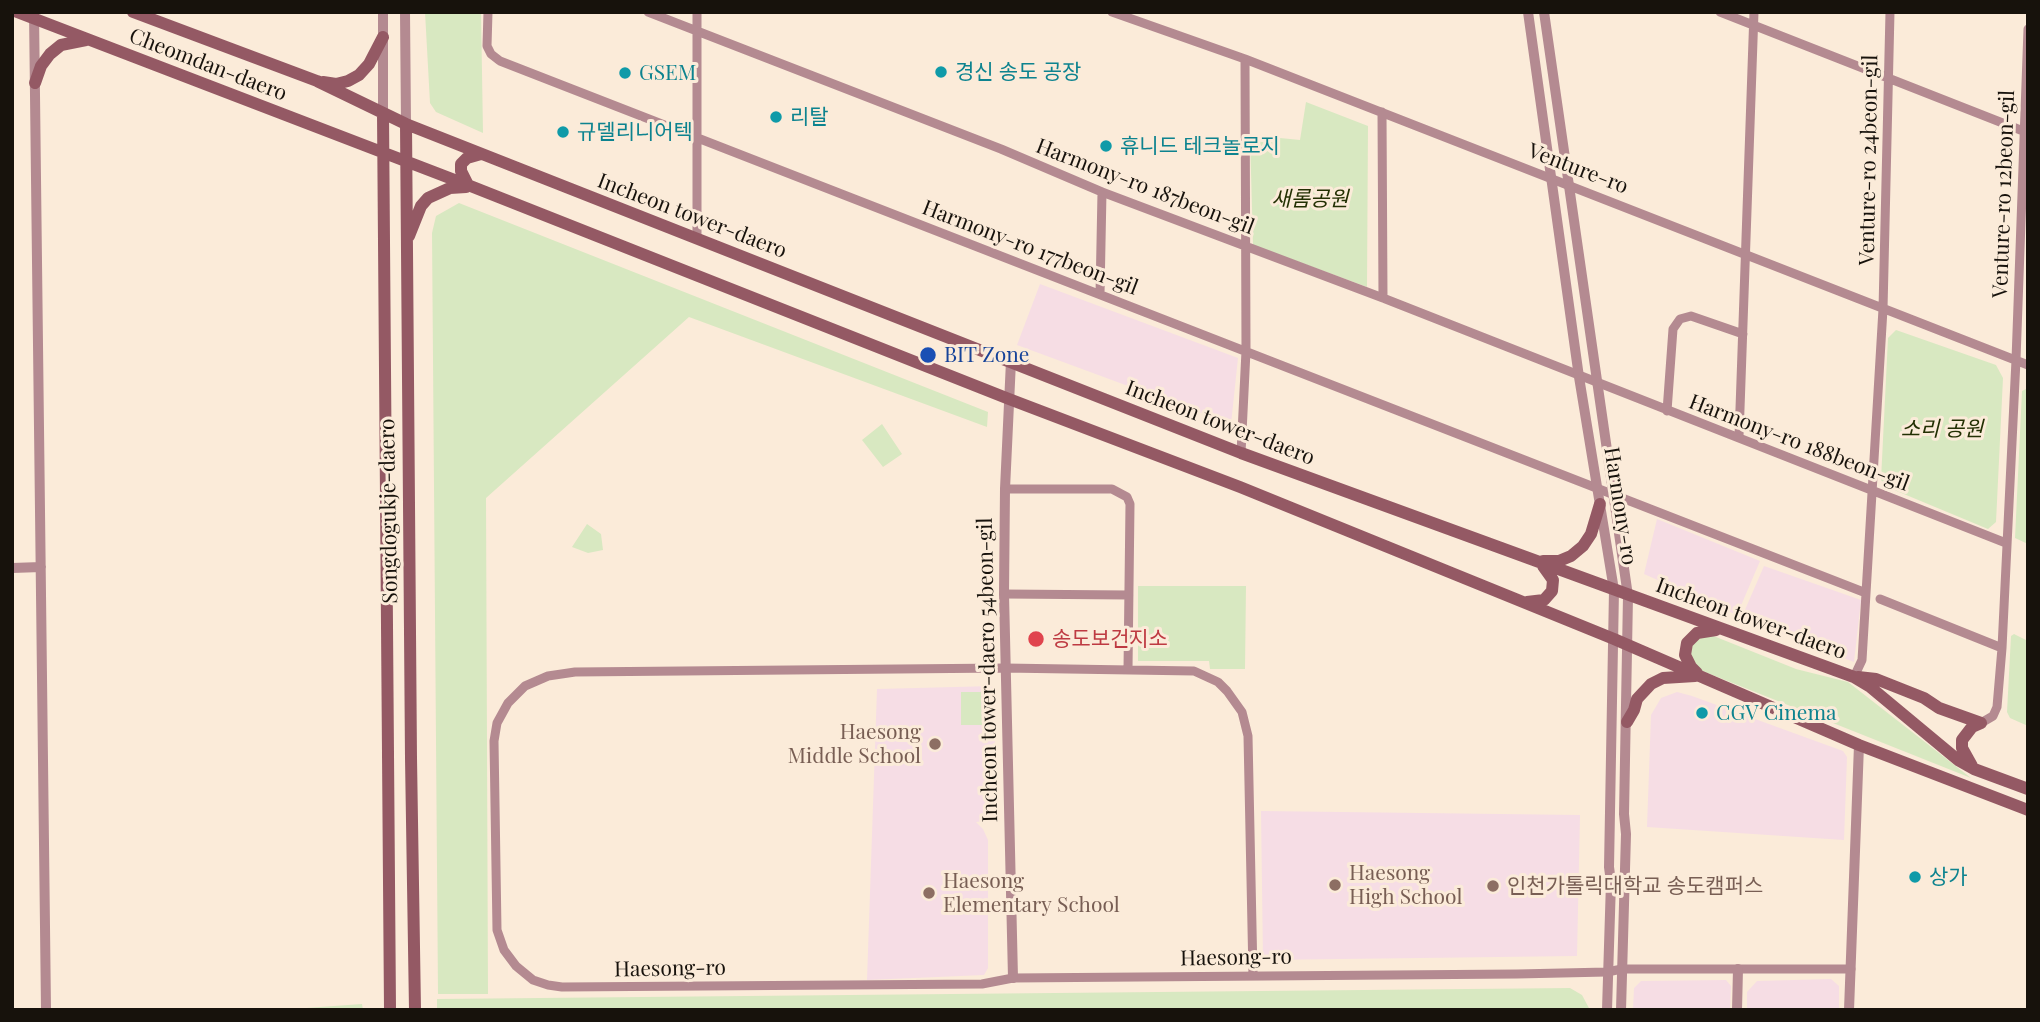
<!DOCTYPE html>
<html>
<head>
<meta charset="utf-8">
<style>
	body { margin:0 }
	#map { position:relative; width:2040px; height:1022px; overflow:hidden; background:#fbebd9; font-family:"Playfair Display",serif }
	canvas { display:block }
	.frame { position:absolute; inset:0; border:14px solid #17120c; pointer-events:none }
</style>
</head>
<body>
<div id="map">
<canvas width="2040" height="1022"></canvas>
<div class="frame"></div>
</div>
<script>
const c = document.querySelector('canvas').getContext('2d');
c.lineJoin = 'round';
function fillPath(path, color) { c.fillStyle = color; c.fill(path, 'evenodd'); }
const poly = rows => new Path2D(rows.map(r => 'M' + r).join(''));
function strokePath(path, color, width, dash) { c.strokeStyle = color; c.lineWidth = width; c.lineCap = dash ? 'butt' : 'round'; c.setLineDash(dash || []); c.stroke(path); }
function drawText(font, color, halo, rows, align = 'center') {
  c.font = font + ' "Playfair Display","Noto Sans KR",serif'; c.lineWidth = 6; c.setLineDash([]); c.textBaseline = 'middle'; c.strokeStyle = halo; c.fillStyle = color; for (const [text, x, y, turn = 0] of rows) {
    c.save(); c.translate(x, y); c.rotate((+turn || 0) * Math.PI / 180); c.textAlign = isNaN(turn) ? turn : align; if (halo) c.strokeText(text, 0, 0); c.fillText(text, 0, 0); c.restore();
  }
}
fillPath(poly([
	[1040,284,1238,358,1231,424,1017,345],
	[1657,519,1760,561,1737,615,1644,574],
	[1764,566,1861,600,1854,662,1741,619],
	[1677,692,1692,696,1843,751,1847,757,1844,840,1647,827,1651,715,1661,698],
	[1831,979,1839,986,1839,1010,1747,1010,1747,992,1757,981],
	[1726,980,1731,986,1730,1010,1633,1010,1634,988,1641,981]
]), '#f6dde4');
fillPath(poly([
	[994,686,996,811,985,821,976,822,983,829,988,840,988,968,984,975,867,980,877,689],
	[1261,811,1580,815,1577,956,1263,960]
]), '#f6dde5');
fillPath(poly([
	[425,12,481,12,483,133,436,112,430,103],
	[1306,102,1368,126,1367,287,1253,245,1250,135,1300,140],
	[459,203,988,412,987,427,689,317,486,498,488,994,438,994,432,233,436,216],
	[1896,330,1996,365,2003,378,1996,522,1988,529,1887,487,1881,480,1888,338],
	[2028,388,2028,544,2015,538,2022,391],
	[882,424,902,454,883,467,862,440],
	[587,524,601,534,603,550,588,553,572,547],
	[1138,586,1246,586,1245,669,1210,669,1209,661,1138,661],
	[2014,634,2028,641,2028,726,2010,718,2007,712,2011,636],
	[1711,635,1796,669,1848,682,1971,778,1700,670,1690,659,1693,639],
	[961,692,981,692,982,725,961,725],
	[1570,988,1582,995,1590,1010,437,1010,437,999],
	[362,1004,363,1010,255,1010,292,1009]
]), '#d8e8c1');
strokePath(poly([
	[488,12,487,46,491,54,500,61,1866,593],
	[648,12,1001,149,1102,192,1383,298,2006,543],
	[1112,12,1245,59,2028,365],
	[1720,12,2023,131],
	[1382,112,1383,298],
	[697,238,697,12],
	[1100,294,1102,192],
	[1667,411,1673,329,1680,319,1691,316,1743,334],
	[1739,437,1754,12],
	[1241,453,1246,351,1245,59],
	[1005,489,1112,489,1127,497,1130,504,1128,669],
	[1004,594,1129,595],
	[1880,599,2002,648],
	[1854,677,1862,660,1883,309,1890,12],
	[1981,723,1993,716,1997,707,2002,648,2016,360,2028,29],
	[1253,975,1248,736,1242,712,1227,691,1218,682,1194,671,1005,668,575,672,548,676,525,686,508,703,497,723,494,741,497,930,504,950,516,966,533,980,548,985,562,987,982,984,1013,978,1517,974,1607,972,1622,969,1851,969]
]), '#b48a91', 9);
strokePath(poly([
	[34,12,46,1010],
	[383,12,383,114],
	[405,12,406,124],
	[1528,12,1579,377,1614,590,1609,867,1611,882,1607,1010],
	[1544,12,1628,596,1624,814,1626,834,1621,1010],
	[1011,361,1005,489,1004,594,1013,978],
	[12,568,41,567],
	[1737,1010,1738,969],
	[1849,1010,1859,745]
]), '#b48a91', 10);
strokePath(poly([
	[17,12,473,187,1009,399,1240,487,1614,639,1859,745,2028,810],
	[133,12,317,81,406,124,1241,453,1854,677,1869,686,1958,760,1974,769,2028,789],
	[323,82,336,84,348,81,359,75,369,64,383,37],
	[35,83,41,66,50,54,61,45,86,40],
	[383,114,390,1010],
	[406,124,411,758,415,1010],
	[468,185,461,171,461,164,467,158,481,154],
	[409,236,421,206,428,198,450,188,466,187],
	[1543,561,1559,561,1571,556,1583,546,1591,534,1600,504],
	[1527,602,1544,600,1552,591,1553,580,1543,566],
	[1697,673,1691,667,1685,655,1687,643,1697,633,1716,630],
	[1858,677,1876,679,1924,698,1939,708,1981,723],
	[1627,722,1634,710,1637,699,1651,684,1663,678,1695,676],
	[1972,766,1962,748,1962,740,1972,727,1981,723]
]), '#945964', 12);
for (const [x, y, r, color] of [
	[941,72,7,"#0f9aa8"],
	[625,73,7,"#0f9aa8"],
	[776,117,7,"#0f9aa8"],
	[563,132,7,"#0f9aa8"],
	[1106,146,7,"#0f9aa8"],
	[928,355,9,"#1a4fb4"],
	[1036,639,9,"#e0444e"],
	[1702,713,7,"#0f9aa8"],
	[935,744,7,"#8d6e63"],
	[1915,877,7,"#0f9aa8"],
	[1335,885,7,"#8d6e63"],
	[1493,886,7,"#8d6e63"],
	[929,893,7,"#8d6e63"]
]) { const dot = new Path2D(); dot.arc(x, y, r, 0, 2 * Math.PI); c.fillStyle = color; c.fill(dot); strokePath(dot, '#fbebd9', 2.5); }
drawText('21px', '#17120c', '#fbebd9', [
	["Cheomdan-daero",208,65,21],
	["Venture-ro 24beon-gil",1869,160,-89],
	["Venture-ro",1578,169,21],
	["Harmony-ro 187beon-gil",1145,187,21],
	["Venture-ro 12beon-gil",2004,194,-88],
	["Incheon tower-daero",692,216,21],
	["Harmony-ro 177beon-gil",1030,248,21],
	["Incheon tower-daero",1220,423,21],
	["Harmony-ro 188beon-gil",1799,443,21],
	["Harmony-ro",1620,506,81],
	["Songdogukje-daero",389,511,-91],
	["Incheon tower-daero",1751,619,20],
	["Incheon tower-daero 54beon-gil",988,670,-91],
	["Haesong-ro",1236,958,-1],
	["Haesong-ro",670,969,-1]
]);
drawText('21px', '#0d838f', '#fbebd9', [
	["경신 송도 공장",955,72],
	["GSEM",639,73],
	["리탈",790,117],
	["규델리니어텍",577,132],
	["휴니드 테크놀로지",1120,146],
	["CGV Cinema",1716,713],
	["상가",1929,877]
], 'left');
drawText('italic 21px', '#233003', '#fbebd9', [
	["새롬공원",1310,199],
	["소리 공원",1942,429]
]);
drawText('21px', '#164399', '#fbebd9', [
	["BIT Zone",944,355]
], 'left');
drawText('21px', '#be3a42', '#fbebd9', [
	["송도보건지소",1052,639]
], 'left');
drawText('21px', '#785e54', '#fbebd9', [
	["Haesong",921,732,"right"],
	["Middle School",921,756,"right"],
	["Haesong",1349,873],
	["High School",1349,897],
	["Haesong",943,881],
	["Elementary School",943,905],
	["인천가톨릭대학교 송도캠퍼스",1507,886]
], 'left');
</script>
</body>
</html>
